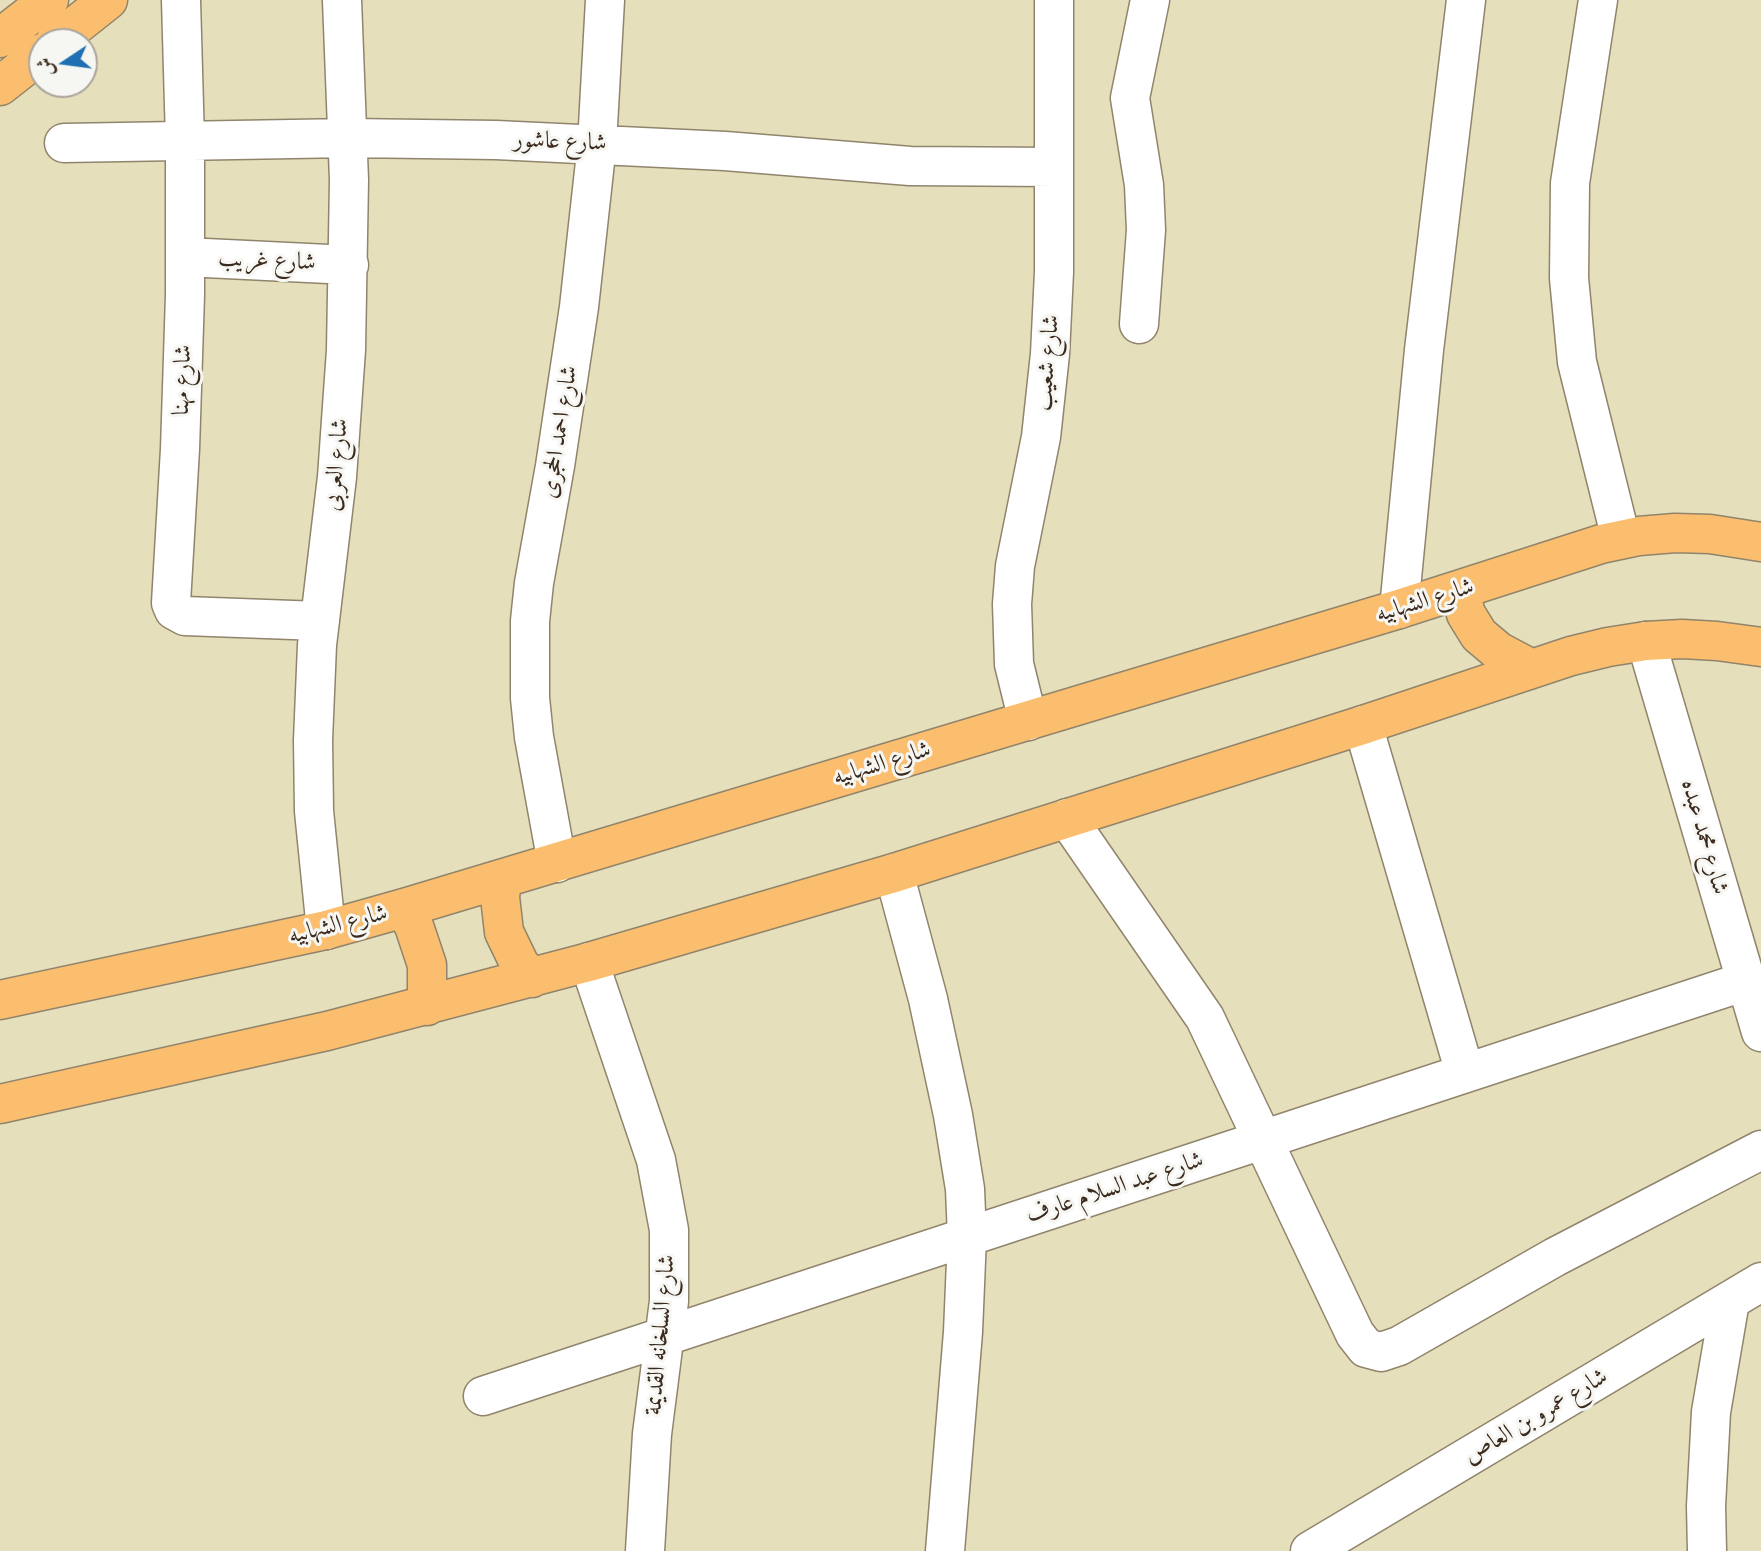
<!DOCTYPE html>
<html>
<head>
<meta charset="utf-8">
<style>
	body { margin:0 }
	#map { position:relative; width:1761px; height:1551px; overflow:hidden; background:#e6dfbb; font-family:"Gentium Book Plus",Amiri,serif }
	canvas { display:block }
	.north { position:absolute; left:28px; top:28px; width:70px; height:70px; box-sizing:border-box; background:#f6f6f2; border:2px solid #aba49d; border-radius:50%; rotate:257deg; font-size:19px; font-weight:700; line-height:28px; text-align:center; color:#3b2a1e }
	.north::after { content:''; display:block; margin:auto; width:24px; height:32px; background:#1f6fb2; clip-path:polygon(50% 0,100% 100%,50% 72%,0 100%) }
</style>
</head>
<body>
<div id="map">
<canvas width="1761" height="1551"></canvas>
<div class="north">ش</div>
</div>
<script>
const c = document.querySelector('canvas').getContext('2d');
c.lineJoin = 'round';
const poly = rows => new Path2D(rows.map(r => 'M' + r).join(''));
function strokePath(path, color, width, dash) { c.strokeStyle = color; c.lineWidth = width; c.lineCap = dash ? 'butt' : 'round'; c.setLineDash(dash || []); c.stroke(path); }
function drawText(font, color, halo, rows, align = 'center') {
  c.font = font + ' "Gentium Book Plus",Amiri,serif'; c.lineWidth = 6; c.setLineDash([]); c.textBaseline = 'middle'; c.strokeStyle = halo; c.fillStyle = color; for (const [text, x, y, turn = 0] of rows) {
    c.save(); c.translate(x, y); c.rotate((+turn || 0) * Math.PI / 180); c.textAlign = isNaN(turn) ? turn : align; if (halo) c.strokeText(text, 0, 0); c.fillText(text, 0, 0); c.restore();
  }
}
const minor = poly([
	[181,0,185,141,185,295,180,449,171,603,174,610,185,616,320,621],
	[1598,0,1570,183,1569,278,1577,362,1621,539],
	[64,143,349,138,496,140,725,151,910,166,1054,167],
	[185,257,349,265],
	[1139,324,1146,230,1144,185,1130,98,1150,0],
	[1399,609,1424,350,1466,0],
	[1646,641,1761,1032],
	[1028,721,1014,664,1012,604,1015,566,1041,437,1050,354,1054,272,1054,0],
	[1363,725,1465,1073],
	[1067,818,1205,1018,1355,1334,1366,1348,1381,1352,1399,1346,1555,1257,1761,1150],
	[557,863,534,737,530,698,530,621,534,583,555,466,579,307,597,144,605,0],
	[894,873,928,999,953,1115,965,1189,967,1237,963,1332,945,1551],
	[326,930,314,811,313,740,317,645,337,477,346,350,349,180,342,0],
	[589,962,656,1160,669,1230,669,1301,652,1434,645,1551],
	[483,1396,1746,981],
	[1310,1551,1761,1282],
	[1707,1551,1706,1506,1711,1412,1730,1301]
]);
const major = poly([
	[0,38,49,0],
	[55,42,108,0],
	[0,86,42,53]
]);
const highway = poly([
	[1460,591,1466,614,1479,635,1498,651,1530,668],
	[502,880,500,897,504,932,520,965,532,978],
	[404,908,414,926,427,965,427,1006],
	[0,1000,326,930,404,908,1399,609,1601,544,1639,536,1675,533,1710,534,1761,542],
	[0,1104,327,1031,589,962,894,873,1363,725,1571,656,1608,647,1646,641,1682,639,1717,641,1761,647]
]);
strokePath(minor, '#90846c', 41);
strokePath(major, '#90846c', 41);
strokePath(highway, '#90846c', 41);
strokePath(minor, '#fff', 38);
strokePath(major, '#fabe6e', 38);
strokePath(highway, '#fabe6e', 38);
drawText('24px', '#3b2a1e', '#f6f6f2', [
	["شارع عاشور",560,142,2],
	["شارع غريب",267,261,3],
	["شارع شعيب",1048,363,-85],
	["شارع مهنا",183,380,-88],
	["شارع احمد الحجرى",560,432,-81],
	["شارع العربى",337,465,-85],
	["شارع الشهابيه",1425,601,-17],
	["شارع الشهابيه",882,764,-17],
	["شارع محمد عبده",1704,837,74],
	["شارع الشهابيه",338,925,-14],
	["شارع عبد السلام عارف",1115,1188,-18],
	["شارع السلخانه القديمة",661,1335,-85],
	["شارع عمرو بن العاص",1536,1417,-31]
]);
</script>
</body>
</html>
